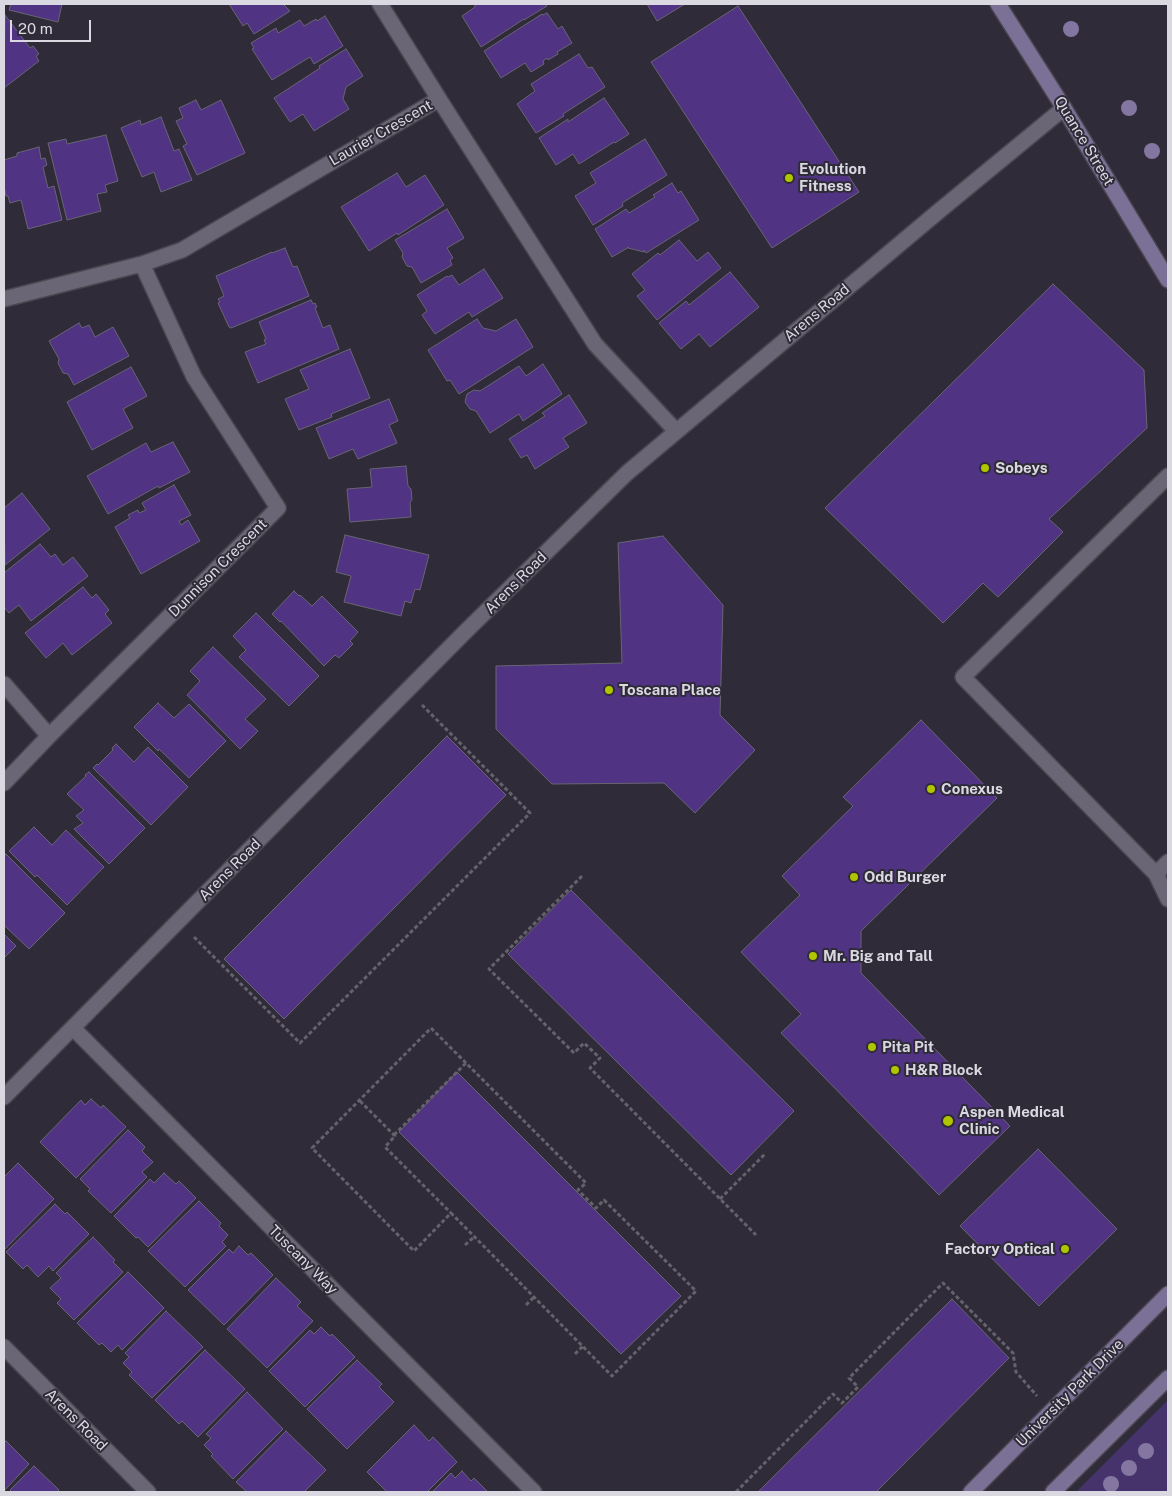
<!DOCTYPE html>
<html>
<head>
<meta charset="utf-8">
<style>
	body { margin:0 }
	#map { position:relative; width:1172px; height:1496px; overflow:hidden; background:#2f2b38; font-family:"Public Sans",sans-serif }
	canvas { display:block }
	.frame { position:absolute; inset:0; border:5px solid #dad8e0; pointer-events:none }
	.scale { position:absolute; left:10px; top:20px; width:81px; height:22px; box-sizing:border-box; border:2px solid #dad8e0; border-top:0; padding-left:6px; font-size:15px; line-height:18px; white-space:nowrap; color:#dad8e0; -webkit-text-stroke:4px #2f2b38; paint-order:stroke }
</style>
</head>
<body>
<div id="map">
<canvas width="1172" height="1496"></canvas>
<div class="frame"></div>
<div class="scale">20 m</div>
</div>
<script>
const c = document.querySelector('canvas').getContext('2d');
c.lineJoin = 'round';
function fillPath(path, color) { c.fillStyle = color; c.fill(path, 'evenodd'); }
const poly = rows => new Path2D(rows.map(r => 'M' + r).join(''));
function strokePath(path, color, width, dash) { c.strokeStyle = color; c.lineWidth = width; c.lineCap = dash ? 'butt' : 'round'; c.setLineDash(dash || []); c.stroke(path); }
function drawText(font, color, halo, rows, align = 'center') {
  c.font = font + ' "Public Sans",sans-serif'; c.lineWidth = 4; c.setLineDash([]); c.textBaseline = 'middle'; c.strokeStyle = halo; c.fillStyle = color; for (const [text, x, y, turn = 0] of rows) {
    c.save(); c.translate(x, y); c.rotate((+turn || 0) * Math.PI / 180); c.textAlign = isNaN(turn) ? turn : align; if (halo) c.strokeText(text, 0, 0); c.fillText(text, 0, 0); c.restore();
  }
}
fillPath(poly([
	[1168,1400,1168,1492,1076,1492]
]), '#46336c');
const building = poly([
	[11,4,62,4,58,22,9,10,11,4],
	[229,4,283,4,290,11,254,34,247,23,243,26,229,4],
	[475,4,545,4,547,6,524,20,524,19,481,47,462,16,475,7,475,4],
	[647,4,685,4,657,21,647,4],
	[738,6,859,192,772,248,651,62,738,6],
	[547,13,558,29,562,26,572,43,557,52,558,54,548,60,547,58,543,61,544,64,531,72,525,63,501,78,484,51,542,14,543,15,547,13],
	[5,15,30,48,33,46,39,54,36,56,39,61,4,88,5,15],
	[325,16,343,46,314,64,310,57,272,80,252,49,254,48,251,43,276,28,278,33,300,20,304,26,316,19,317,21,325,16],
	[346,49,363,76,346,87,343,99,349,109,314,131,303,114,290,122,274,98,320,68,319,66,346,49],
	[579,54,588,68,592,67,605,87,563,114,564,116,536,133,517,104,535,91,531,84,579,54],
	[604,98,629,134,615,143,614,142,579,164,573,154,556,165,539,138,568,119,568,122,604,98],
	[196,100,201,110,221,100,245,153,197,175,183,146,187,144,176,121,183,118,179,108,196,100],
	[161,117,174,151,179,149,192,180,161,192,154,172,142,177,121,128,140,120,141,125,161,117],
	[106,135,118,181,105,185,107,192,97,194,101,211,67,220,48,143,66,139,67,144,106,135],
	[645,139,667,175,622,203,623,206,593,225,575,196,596,183,590,173,645,139],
	[39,147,41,159,45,158,47,165,43,167,48,188,54,186,62,220,28,229,21,200,10,203,8,196,6,196,4,186,4,160,17,156,17,153,39,147],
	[397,173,406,187,425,175,444,205,398,235,397,233,369,251,341,207,397,173],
	[672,183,678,193,681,191,699,220,646,253,644,250,644,252,628,248,629,247,612,257,595,229,626,209,629,213,655,197,653,195,672,183],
	[447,209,464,238,447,248,453,258,450,260,452,265,421,283,412,267,407,266,402,257,403,253,395,240,447,209],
	[679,240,697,261,708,252,721,268,657,320,637,296,645,290,632,274,658,253,660,255,679,240],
	[285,248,293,267,297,266,309,296,231,328,229,327,218,303,220,302,218,299,224,296,216,276,272,252,272,253,285,248],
	[484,269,503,298,472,317,469,312,435,334,422,315,427,311,417,295,447,276,448,277,452,275,459,285,484,269],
	[730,272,759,307,710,347,699,334,681,349,659,323,686,301,689,305,730,272],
	[1053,284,1144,370,1147,428,1049,519,1063,532,998,597,983,583,943,623,825,508,1053,284],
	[311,300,313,304,315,303,317,307,315,308,323,328,330,325,339,349,258,383,245,352,266,344,264,340,266,339,259,322,311,300],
	[477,319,483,328,496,331,516,319,533,347,459,394,450,380,447,381,428,350,477,319],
	[79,323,82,328,89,325,95,337,113,327,129,356,74,385,68,374,63,373,58,363,59,359,49,341,79,323],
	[350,349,370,398,331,414,332,417,299,430,285,399,309,389,300,370,350,349],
	[543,364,562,394,523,421,519,414,490,433,476,411,470,409,465,402,467,394,474,390,480,391,519,366,526,376,543,364],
	[131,367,147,396,123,409,133,428,92,450,67,402,131,367],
	[569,395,587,423,563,438,569,447,535,469,527,455,521,458,509,439,545,416,542,413,569,395],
	[389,399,398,421,389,425,397,443,358,459,353,449,329,459,316,428,389,399],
	[173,442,190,472,159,488,158,486,108,514,87,476,146,443,151,452,173,442],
	[406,466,408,486,411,489,412,500,410,502,411,517,350,522,347,489,372,487,370,469,406,466],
	[174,485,191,515,179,521,181,525,188,520,200,541,141,574,115,527,130,518,128,515,138,510,139,513,146,510,142,503,174,485],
	[22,493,50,529,5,565,4,508,22,493],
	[345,535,429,555,420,590,415,589,411,603,405,601,401,616,344,602,351,576,336,572,345,535],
	[663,536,723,605,720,715,755,750,695,813,664,783,552,784,496,729,496,666,622,663,618,543,663,536],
	[40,544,51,557,55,554,63,565,73,557,88,576,31,621,19,605,9,613,4,607,4,573,40,544],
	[83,587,92,598,96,594,109,610,105,614,112,623,72,655,63,643,46,658,25,633,83,587],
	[294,591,299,596,300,595,312,606,322,596,358,632,350,641,353,644,339,658,335,655,324,666,281,621,280,622,272,614,294,591],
	[256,613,319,676,289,706,239,657,246,650,233,636,256,613],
	[213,647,266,699,245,719,258,731,240,749,187,695,200,681,190,671,213,647],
	[158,703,174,718,189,704,226,741,189,778,159,749,158,751,134,727,158,703],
	[921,720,997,798,861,931,861,973,1010,1126,939,1195,781,1033,801,1014,741,952,800,895,782,876,853,806,843,797,921,720],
	[447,736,506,795,284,1019,224,959,447,736],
	[116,744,134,762,148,747,188,787,151,825,93,768,97,764,98,765,113,750,112,748,116,744],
	[89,772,145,828,109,864,74,829,83,823,76,816,84,810,67,794,86,776,85,775,89,772],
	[34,827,52,845,66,830,104,867,67,905,37,875,35,877,9,851,34,827],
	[6,854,65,913,29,949,4,925,4,857,6,854],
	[571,890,794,1111,731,1175,508,954,571,890],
	[4,934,16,946,4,958,4,934],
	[457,1072,681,1296,621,1354,399,1132,457,1072],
	[91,1099,101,1108,103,1105,126,1127,76,1178,40,1142,81,1100,85,1105,91,1099],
	[128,1130,145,1147,142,1151,153,1162,142,1172,147,1177,111,1213,88,1191,90,1189,80,1179,128,1130],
	[1038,1149,1117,1229,1039,1306,960,1226,1038,1149],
	[18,1163,54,1199,4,1250,4,1177,18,1163],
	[164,1173,176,1184,179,1181,196,1198,148,1247,138,1237,136,1238,114,1216,150,1179,154,1183,164,1173],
	[199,1201,221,1223,219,1226,228,1235,222,1242,226,1246,185,1287,148,1251,199,1201],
	[55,1204,65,1214,67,1212,89,1234,53,1271,49,1266,38,1277,27,1265,23,1269,6,1252,55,1204],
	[93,1237,115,1260,113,1262,123,1272,74,1320,57,1303,61,1299,50,1288,61,1278,56,1273,93,1237],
	[239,1246,248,1255,251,1253,273,1275,224,1325,188,1290,229,1249,233,1253,239,1246],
	[128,1272,164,1308,122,1350,118,1345,111,1352,102,1343,99,1345,77,1323,128,1272],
	[276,1278,301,1302,297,1306,313,1321,267,1368,227,1329,276,1278],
	[952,1299,1009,1358,876,1492,758,1492,952,1299],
	[166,1311,203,1347,152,1398,129,1375,132,1372,123,1363,129,1357,125,1353,166,1311],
	[321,1327,330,1336,332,1334,355,1357,305,1407,269,1371,310,1330,314,1334,321,1327],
	[205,1350,245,1389,198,1437,182,1421,179,1424,155,1400,205,1350],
	[357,1360,382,1384,379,1387,394,1402,347,1449,307,1409,357,1360],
	[247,1392,283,1429,233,1479,211,1456,213,1454,204,1445,211,1438,206,1434,247,1392],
	[414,1425,429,1441,433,1437,457,1462,427,1492,387,1492,367,1472,414,1425],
	[286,1431,326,1470,304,1492,247,1492,236,1482,286,1431],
	[6,1441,29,1464,4,1491,4,1443,6,1441],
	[34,1466,59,1490,57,1492,12,1492,10,1490,34,1466],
	[462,1471,471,1481,474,1478,488,1492,432,1492,451,1473,455,1478,462,1471]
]);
fillPath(building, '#503382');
strokePath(building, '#696574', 1);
const lane = poly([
	[1168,476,963,677,1156,874,1168,899],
	[1156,874,1168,862]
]);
const street = poly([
	[380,4,439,99],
	[4,299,142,264,182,250,439,99,595,344,676,431],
	[4,684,49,736],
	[4,783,49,736,278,508,194,377,142,264],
	[73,1028,534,1492],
	[4,1097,464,633,627,473,939,211,1064,108],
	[4,1347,148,1492]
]);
const secondary = poly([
	[998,4,1064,108,1168,280],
	[971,1492,1168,1294],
	[1053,1492,1168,1378]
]);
strokePath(lane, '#4a4651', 18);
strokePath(street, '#4a4651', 18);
strokePath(secondary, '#4a4651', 18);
strokePath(poly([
	[582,876,489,969,574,1053,584,1043,600,1058,590,1068,756,1235],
	[194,937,300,1043,530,813,422,705],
	[431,1028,586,1183,578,1190,596,1208,604,1200,696,1291,612,1376,451,1213,414,1251,312,1148,431,1028],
	[360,1101,395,1136,385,1147,451,1213],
	[394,1135,466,1063],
	[720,1199,766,1153],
	[465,1245,474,1237],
	[526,1305,534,1297],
	[575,1354,583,1346],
	[736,1492,833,1394,842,1403,858,1387,849,1378,943,1283,1013,1353,1016,1372,1037,1396]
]), '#65626d', 3, [4, 2.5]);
strokePath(lane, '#6a6675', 15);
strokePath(street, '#6a6675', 15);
strokePath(secondary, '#7b7096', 15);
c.fillStyle = '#8377a2';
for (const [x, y] of [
	[1071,29],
	[1129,108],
	[1152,151],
	[1146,1451],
	[1129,1468],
	[1111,1484]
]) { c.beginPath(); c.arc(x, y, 8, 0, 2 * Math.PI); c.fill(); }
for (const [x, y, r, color] of [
	[789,178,5,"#b0c500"],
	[985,468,5,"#b0c500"],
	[609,690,5,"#b0c500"],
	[931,789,5,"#b0c500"],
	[854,877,5,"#b0c500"],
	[813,956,5,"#b0c500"],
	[872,1047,5,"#b0c500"],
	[895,1070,5,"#b0c500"],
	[948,1121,6,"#b0c500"],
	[1065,1249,5,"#b0c500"]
]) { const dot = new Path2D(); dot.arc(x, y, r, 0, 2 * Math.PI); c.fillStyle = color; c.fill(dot); strokePath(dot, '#2f2b38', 2); }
drawText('15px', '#dad8e0', '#2f2b38', [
	["Laurier Crescent",381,133,-30],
	["Quance Street",1084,141,59],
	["Arens Road",817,313,-40],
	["Dunnison Crescent",218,568,-45],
	["Arens Road",516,583,-45],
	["Arens Road",230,870,-45],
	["Tuscany Way",303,1260,45],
	["University Park Drive",1070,1393,-45],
	["Arens Road",76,1420,45]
]);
drawText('bold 15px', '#dad8e0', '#2f2b38', [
	["Evolution",799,169],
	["Fitness",799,186],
	["Sobeys",995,468],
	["Toscana Place",619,690],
	["Conexus",941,789],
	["Odd Burger",864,877],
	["Mr. Big and Tall",823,956],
	["Pita Pit",882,1047],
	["H&R Block",905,1070],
	["Aspen Medical",959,1112],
	["Clinic",959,1129],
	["Factory Optical",1055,1249,"right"]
], 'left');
</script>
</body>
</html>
